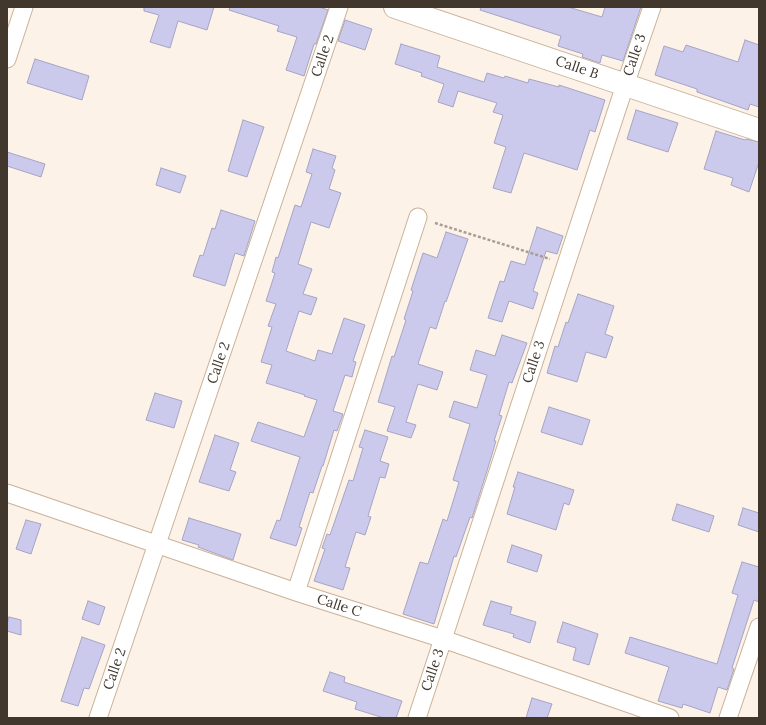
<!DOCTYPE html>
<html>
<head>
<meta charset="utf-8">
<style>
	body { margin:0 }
	#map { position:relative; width:766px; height:725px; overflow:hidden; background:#fdf2e7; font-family:Lora,serif }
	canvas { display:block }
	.frame { position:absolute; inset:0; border:8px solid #41372c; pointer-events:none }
</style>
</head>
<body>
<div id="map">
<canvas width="766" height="725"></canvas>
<div class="frame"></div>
</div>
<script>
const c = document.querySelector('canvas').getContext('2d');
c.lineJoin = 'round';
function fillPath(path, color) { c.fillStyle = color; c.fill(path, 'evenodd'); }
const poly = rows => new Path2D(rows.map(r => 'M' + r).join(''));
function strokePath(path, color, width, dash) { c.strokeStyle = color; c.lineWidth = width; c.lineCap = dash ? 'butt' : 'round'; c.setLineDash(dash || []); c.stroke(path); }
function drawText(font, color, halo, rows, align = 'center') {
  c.font = font + ' Lora,serif'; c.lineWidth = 3; c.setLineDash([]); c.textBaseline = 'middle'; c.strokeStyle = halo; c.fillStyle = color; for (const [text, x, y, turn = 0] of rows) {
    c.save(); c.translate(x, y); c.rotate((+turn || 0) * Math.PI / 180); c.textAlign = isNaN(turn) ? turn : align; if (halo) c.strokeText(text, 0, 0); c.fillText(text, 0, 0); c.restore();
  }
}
const building = poly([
	[144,7,214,7,207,30,178,21,170,48,150,42,159,15,144,11,144,7],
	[230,7,319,7,328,10,316,44,314,44,304,76,286,70,297,37,277,31,279,26,229,10,230,7],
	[481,7,568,7,602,17,605,7,641,7,623,61,602,55,600,63,582,57,583,54,558,46,561,36,480,10,481,7],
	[345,20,372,29,365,50,338,41,345,20],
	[745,40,759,45,759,107,750,104,748,110,697,92,697,89,655,75,664,46,683,52,686,45,738,62,745,40],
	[401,44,440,56,437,67,484,82,487,73,504,78,505,76,528,83,529,79,559,87,559,85,605,100,595,132,590,130,577,170,524,153,511,193,493,188,506,147,494,143,503,115,493,112,497,103,458,91,453,107,438,102,444,84,421,76,422,73,395,64,401,44],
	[35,59,89,76,82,100,27,83,35,59],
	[636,110,678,123,668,152,627,139,636,110],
	[243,120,264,127,247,177,228,171,243,120],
	[716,131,745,140,746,139,759,142,759,162,749,192,731,185,733,178,704,169,716,131],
	[313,149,336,156,332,168,335,170,329,189,341,193,329,228,311,222,298,264,312,269,303,294,317,298,311,315,299,311,286,351,315,361,318,350,332,354,344,318,365,325,353,361,356,362,352,377,345,375,333,411,343,414,337,431,334,430,323,466,322,466,313,493,310,492,299,527,302,528,296,546,270,538,277,520,280,521,300,457,251,441,258,422,304,437,317,400,304,396,305,395,266,383,272,365,261,362,272,327,268,326,276,304,266,301,275,273,272,272,276,257,278,258,295,205,301,207,312,174,306,172,313,149],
	[7,152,45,164,41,177,7,166,7,152],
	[161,168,186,176,180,193,156,185,161,168],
	[221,210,255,221,244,256,235,253,225,286,193,276,200,255,203,256,212,228,215,229,221,210],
	[537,227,563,236,557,254,546,251,533,291,538,293,533,309,509,301,502,322,488,318,500,281,504,282,511,261,525,265,537,227],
	[446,232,468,239,446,302,445,301,436,329,430,327,418,364,443,372,437,390,418,384,406,422,416,425,411,438,387,431,395,407,378,402,392,356,394,357,406,320,404,319,413,291,411,290,423,253,437,258,446,232],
	[578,294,614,306,605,334,613,337,606,358,586,352,577,382,547,373,555,346,558,347,566,322,568,323,578,294],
	[502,335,527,343,512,383,509,382,499,415,502,416,494,441,496,441,487,471,472,518,470,517,456,557,454,556,434,624,403,614,420,562,428,564,443,519,447,521,459,482,453,480,470,424,449,417,454,401,477,408,487,375,470,370,476,350,495,356,502,335],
	[155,393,182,401,174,428,146,420,155,393],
	[549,407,590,420,582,445,541,432,549,407],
	[365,430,388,437,380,461,389,464,385,478,380,477,368,516,371,517,365,535,356,532,345,567,350,568,343,590,314,581,325,549,322,548,327,534,330,535,349,480,353,481,363,448,359,447,365,430],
	[215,435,239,443,230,470,236,472,229,491,199,482,215,435],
	[518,472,574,490,569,505,564,503,556,530,507,514,515,487,513,487,518,472],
	[677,504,714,516,709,532,672,520,677,504],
	[743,508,759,513,759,532,738,525,743,508],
	[189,518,241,534,233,560,198,547,199,545,182,540,189,518],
	[26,520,41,524,31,554,16,549,26,520],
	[512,545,542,555,537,572,507,562,512,545],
	[742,562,759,567,759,602,754,600,732,668,734,669,727,690,718,687,710,713,683,704,682,708,658,701,669,667,625,653,630,637,717,664,738,595,732,593,742,562],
	[88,601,105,607,99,625,82,619,88,601],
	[491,601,512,607,510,614,536,622,530,643,513,637,514,634,483,625,491,601],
	[9,617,21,620,21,635,7,631,7,624,9,617],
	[563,622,598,634,589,665,573,660,576,648,557,642,563,622],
	[82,637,105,645,89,689,84,688,78,706,61,701,82,637],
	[330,672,345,677,344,682,402,701,396,718,384,718,355,709,357,702,323,691,330,672],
	[532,698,552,704,547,718,526,718,532,698]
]);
fillPath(building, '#cccaec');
strokePath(building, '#a5a4c4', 1);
const street = poly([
	[7,59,24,7],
	[7,493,296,592,443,639,670,718],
	[296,592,418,217],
	[98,718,339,7],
	[417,718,625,85,652,7],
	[728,718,759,627]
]);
const secondary = poly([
	[395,7,759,130]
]);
strokePath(street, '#cab297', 19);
strokePath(secondary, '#cab297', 24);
strokePath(poly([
	[435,223,550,259]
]), '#a89d92', 2.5, [3, 2]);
strokePath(street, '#fff', 17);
strokePath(secondary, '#fff', 22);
drawText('14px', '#41372c', '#fff', [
	["Calle 3",635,55,-71],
	["Calle 2",323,56,-71],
	["Calle B",577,68,19],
	["Calle 3",534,362,-72],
	["Calle 2",219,363,-71],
	["Calle C",339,606,18],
	["Calle 2",115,669,-71],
	["Calle 3",433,670,-71]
]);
</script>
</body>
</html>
